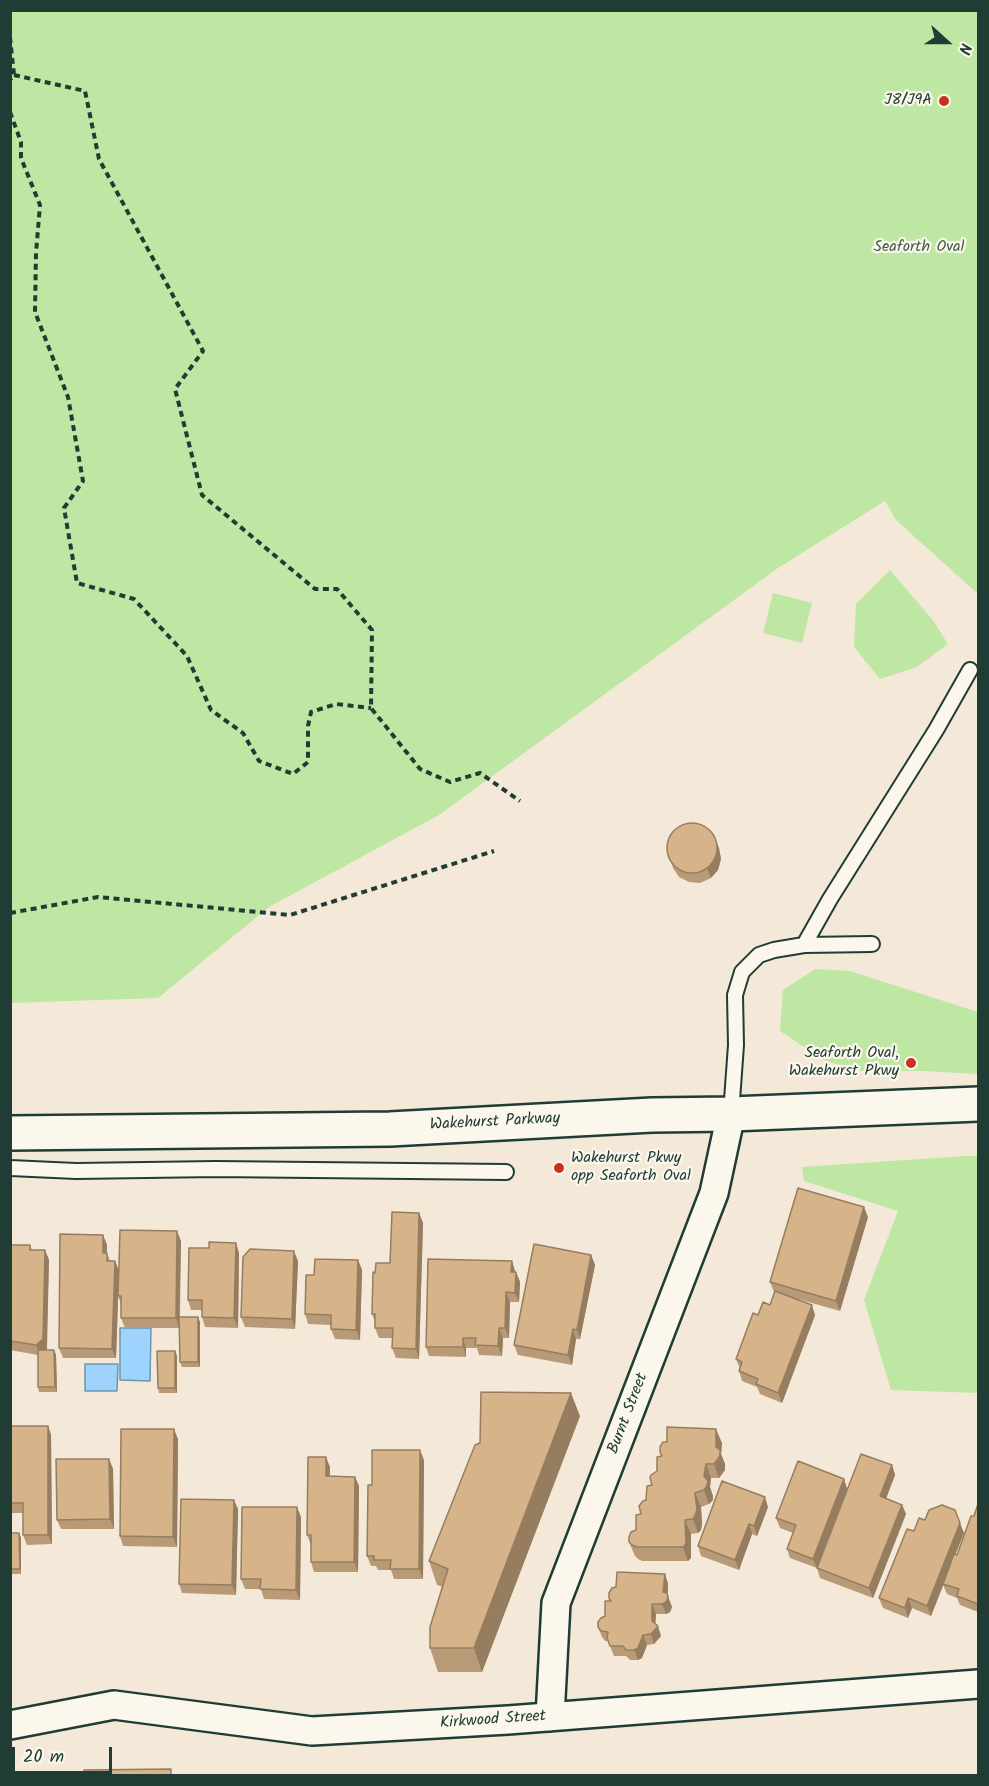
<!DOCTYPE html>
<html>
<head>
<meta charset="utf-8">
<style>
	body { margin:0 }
	#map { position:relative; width:989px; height:1786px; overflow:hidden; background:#f4e9d8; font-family:Kalam,sans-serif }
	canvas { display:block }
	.frame { position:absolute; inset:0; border:12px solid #1f3d34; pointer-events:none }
	.north { position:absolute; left:917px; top:12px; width:60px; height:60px; -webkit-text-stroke:4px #fbf7ec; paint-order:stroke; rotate:111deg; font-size:16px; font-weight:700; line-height:24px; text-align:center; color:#1f3d34 }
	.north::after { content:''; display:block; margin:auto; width:21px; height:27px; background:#1f3d34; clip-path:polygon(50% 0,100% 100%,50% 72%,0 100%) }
	.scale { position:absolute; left:12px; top:1747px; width:100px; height:27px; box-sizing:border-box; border:3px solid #1f3d34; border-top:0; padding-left:8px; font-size:18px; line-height:21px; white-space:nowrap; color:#1f3d34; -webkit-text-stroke:4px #fbf7ec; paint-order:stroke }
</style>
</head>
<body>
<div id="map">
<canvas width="989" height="1786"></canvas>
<div class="frame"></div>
<div class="north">N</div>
<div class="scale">20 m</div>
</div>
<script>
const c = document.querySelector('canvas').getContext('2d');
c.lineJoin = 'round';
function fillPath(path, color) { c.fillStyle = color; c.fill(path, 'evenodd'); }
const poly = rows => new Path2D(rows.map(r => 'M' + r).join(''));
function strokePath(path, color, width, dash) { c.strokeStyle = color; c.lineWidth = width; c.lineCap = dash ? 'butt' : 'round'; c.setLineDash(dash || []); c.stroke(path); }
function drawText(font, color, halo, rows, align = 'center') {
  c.font = font + ' Kalam,sans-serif'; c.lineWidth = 4.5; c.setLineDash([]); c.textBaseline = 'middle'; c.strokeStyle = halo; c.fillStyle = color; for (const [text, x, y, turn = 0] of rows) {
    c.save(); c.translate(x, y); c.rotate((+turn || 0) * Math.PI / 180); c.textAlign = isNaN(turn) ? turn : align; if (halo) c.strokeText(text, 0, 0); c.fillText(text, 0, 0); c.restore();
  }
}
fillPath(poly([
	[10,11,978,11,978,594,896,520,885,501,778,568,439,815,269,907,158,998,11,1003],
	[890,570,932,619,948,644,917,667,880,679,854,647,856,604],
	[773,593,812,603,802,643,763,633],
	[815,969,850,971,978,1012,978,1074,923,1071,862,1071,825,1061,780,1031,783,990],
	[965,1156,978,1156,978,1393,891,1390,864,1300,898,1211,804,1181,802,1167]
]), '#bee7a3');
const water = poly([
	[120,1328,151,1328,150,1381,120,1380,120,1328],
	[85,1364,118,1364,117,1391,85,1391,85,1364]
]);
fillPath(water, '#9ed3fd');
strokePath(water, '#6b97ad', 1.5);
const lane = poly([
	[804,945,830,899,936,730,970,670],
	[731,1114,736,1045,735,995,742,972,759,955,774,950,804,945,872,944],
	[10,1168,76,1171,216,1169,506,1172]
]);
const street = poly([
	[550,1717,556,1603,714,1193,731,1114],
	[10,1725,114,1705,312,1731,508,1720,978,1684]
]);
const primary = poly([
	[10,1133,390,1129,652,1115,731,1114,978,1104]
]);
strokePath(lane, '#1f3d34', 18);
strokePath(street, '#1f3d34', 32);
strokePath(primary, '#1f3d34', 38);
strokePath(poly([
	[10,37,14,75,10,80],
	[14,75,85,91,99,159,203,351,175,389,202,495,315,589,337,589,372,630,371,708,420,769,450,782,480,773,520,801],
	[10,112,21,142,21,158,40,205,36,253,35,312,68,397,83,481,64,508,77,583,134,599,187,656,211,710,243,733,259,761,293,774,308,762,308,726,311,712,336,704,371,708],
	[10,913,98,897,290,915,494,851]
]), '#1f3d34', 4, [6, 4.5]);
strokePath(lane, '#fbf7ec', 14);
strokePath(street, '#fbf7ec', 27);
strokePath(primary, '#fbf7ec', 33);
fillPath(poly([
	[719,848,721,859,718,870,711,878,700,883,689,882,679,877,673,868,670,858],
	[419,1213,423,1223,419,1359,396,1358,392,1348,393,1338,379,1338,375,1328,375,1322,372,1314,375,1273,390,1263],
	[868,1217,840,1311,791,1297,815,1315,782,1403,760,1394,757,1387,742,1381,739,1371,740,1369,736,1359,758,1315,770,1305,774,1292,770,1282],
	[103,1235,107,1245,107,1253,110,1261,115,1261,119,1271,116,1358,63,1358,59,1348],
	[181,1241,180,1317,200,1322,200,1367,182,1367,180,1362,179,1328,125,1328,121,1318,121,1304,118,1296],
	[236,1243,239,1253,238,1328,205,1327,202,1317,202,1310,191,1310,188,1300,209,1248],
	[10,1245,30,1245,32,1250,45,1250,49,1260,46,1350,54,1350,56,1355,57,1392,39,1392,38,1387,38,1355,10,1350],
	[591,1255,595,1265,580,1339,576,1339,572,1365,518,1355,514,1345],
	[358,1260,362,1270,360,1340,335,1339,331,1329,331,1325,308,1324,305,1314,314,1275],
	[298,1261,295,1329,245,1327,241,1317],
	[512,1261,515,1272,516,1272,520,1282,519,1302,510,1302,509,1338,503,1338,502,1356,479,1355,477,1348,466,1348,466,1357,429,1356,426,1347],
	[175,1351,177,1356,177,1393,159,1393,158,1388],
	[580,1416,482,1672,438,1672,430,1648,443,1587,437,1585,429,1561],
	[10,1426,48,1426,51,1435,52,1544,27,1545,23,1535,23,1513,10,1513],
	[178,1439,177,1547,123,1546,120,1536],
	[722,1443,721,1454,725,1464,725,1470,719,1478,711,1478,710,1487,713,1496,713,1500,709,1504,701,1507,702,1524,701,1530,698,1533,691,1534,691,1558,688,1561,642,1561,638,1559,635,1556,629,1542,636,1530,641,1514,657,1471,661,1456,660,1452],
	[109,1459,113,1469,114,1529,61,1529,57,1520],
	[424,1460,423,1579,394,1579,391,1570,378,1570,376,1566,371,1566,367,1556,372,1485],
	[892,1465,895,1475,886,1499,902,1505,906,1514,873,1598,820,1578,817,1568,790,1558,787,1549,793,1533,780,1528,776,1518,844,1479,847,1489],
	[330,1467,330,1476,355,1477,359,1486,358,1572,314,1572,311,1562,311,1545,307,1535],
	[978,1504,978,1612,960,1605,957,1598,947,1594,943,1585,931,1616,912,1608,908,1618,883,1608,879,1598,914,1531,925,1520,964,1533,955,1554,957,1555],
	[768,1507,757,1536,752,1534,739,1570,701,1556,698,1546],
	[238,1509,236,1595,182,1593,179,1584],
	[301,1517,300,1600,264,1599,261,1589,245,1589,241,1579],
	[10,1533,19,1533,21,1538,21,1574,10,1574],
	[665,1574,668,1584,668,1596,672,1607,670,1612,666,1614,656,1614,655,1624,661,1636,654,1644,647,1645,642,1658,638,1660,630,1660,626,1656,614,1656,608,1641,605,1641,602,1637,598,1627,605,1616,610,1601,609,1598]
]), '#b99a76');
fillPath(poly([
	[715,838,719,848,721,859,718,870,711,878,707,868],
	[864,1207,868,1217,840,1311,836,1301],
	[419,1213,423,1223,419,1359,416,1349],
	[177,1231,181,1241,179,1328,176,1318],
	[103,1235,107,1245,106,1263,103,1253],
	[236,1243,239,1253,238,1328,234,1318],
	[45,1250,49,1260,47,1349,40,1355,36,1345],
	[294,1251,298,1261,295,1329,292,1319],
	[591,1255,595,1265,580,1339,577,1330],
	[358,1260,362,1270,360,1340,356,1330],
	[115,1261,119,1271,116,1358,112,1349],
	[512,1261,515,1271,515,1282,511,1272],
	[516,1272,520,1282,519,1302,515,1293],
	[506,1292,510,1302,509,1338,505,1328],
	[812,1305,815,1315,782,1403,778,1393],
	[198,1317,200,1322,200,1367,198,1362],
	[499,1328,503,1338,502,1356,498,1346],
	[573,1329,576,1339,572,1365,568,1355],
	[463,1338,466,1348,466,1357,463,1347],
	[54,1350,56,1355,57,1392,55,1387],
	[175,1351,177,1356,177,1393,175,1388],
	[571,1393,580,1416,482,1672,474,1648],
	[48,1426,51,1435,52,1544,48,1535],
	[174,1429,178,1439,177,1547,173,1537],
	[716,1429,722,1443,721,1454,725,1464,725,1470,719,1478,714,1464,716,1447],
	[420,1450,424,1460,423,1579,419,1569],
	[326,1457,330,1467,329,1486,326,1476],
	[109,1459,113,1469,114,1529,110,1519],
	[706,1464,711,1478,710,1487,713,1496,713,1500,709,1504,704,1490,704,1476],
	[892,1465,895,1475,883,1506,880,1496],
	[355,1477,359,1486,358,1572,354,1562],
	[844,1479,847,1489,817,1569,813,1559],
	[695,1493,701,1507,702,1524,701,1530,698,1533,693,1519],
	[765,1497,768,1507,757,1536,754,1526],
	[234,1500,238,1509,236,1595,232,1585],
	[902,1505,906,1514,873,1598,869,1588],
	[297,1507,301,1517,300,1600,296,1590],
	[685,1520,691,1534,691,1558,688,1561,683,1547],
	[960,1523,964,1533,931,1616,927,1606],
	[749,1524,752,1534,739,1570,735,1560],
	[19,1533,21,1538,21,1574,20,1569],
	[665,1574,668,1584,667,1599,668,1597,672,1607,670,1612,666,1614,662,1604],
	[908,1598,912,1608,908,1618,905,1608],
	[652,1604,656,1614,655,1629,658,1626,661,1636,654,1644,651,1634],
	[643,1635,647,1645,642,1658,638,1660,634,1650]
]), '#967d60');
const building = poly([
	'667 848a25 25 0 1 1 50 0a25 25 0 1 1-50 0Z',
	[798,1188,864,1207,836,1301,770,1282,798,1188],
	[392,1212,419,1213,416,1349,392,1348,393,1328,375,1328,375,1314,372,1314,373,1272,375,1273,376,1263,390,1263,392,1212],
	[120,1230,177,1231,176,1318,121,1318,121,1296,118,1296,120,1230],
	[60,1234,103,1235,103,1253,107,1253,107,1261,115,1261,112,1349,59,1348,60,1234],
	[209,1242,236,1243,234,1318,202,1317,202,1300,188,1300,189,1248,209,1248,209,1242],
	[534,1244,591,1255,577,1330,573,1329,568,1355,514,1345,534,1244],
	[10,1245,30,1245,30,1250,45,1250,43,1339,36,1345,10,1341,10,1245],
	[250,1249,294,1251,292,1319,241,1317,243,1257,250,1249],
	[315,1259,358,1260,356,1330,331,1329,331,1315,305,1314,306,1275,314,1275,315,1259],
	[428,1259,512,1261,511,1272,516,1272,515,1293,506,1292,505,1328,499,1328,498,1346,475,1345,476,1338,463,1338,463,1347,426,1347,428,1259],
	[775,1291,812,1305,778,1393,756,1384,758,1379,739,1371,742,1362,736,1359,753,1313,758,1315,763,1302,770,1305,775,1291],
	[179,1317,198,1317,198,1362,180,1362,179,1317],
	[38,1350,54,1350,55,1387,38,1387,38,1350],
	[157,1351,175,1351,175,1388,158,1388,157,1351],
	[481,1392,571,1393,474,1648,430,1648,430,1627,448,1569,429,1561,475,1445,480,1443,481,1392],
	[10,1426,48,1426,48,1535,23,1535,23,1503,10,1503,10,1426],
	[667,1427,716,1429,716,1447,720,1450,720,1456,714,1464,706,1464,704,1476,708,1481,707,1486,704,1490,695,1493,697,1510,695,1515,693,1519,685,1520,686,1544,683,1547,637,1547,632,1545,629,1542,629,1537,631,1532,636,1530,636,1515,641,1514,639,1506,643,1501,646,1500,647,1486,652,1485,650,1478,651,1475,657,1471,657,1457,662,1456,660,1452,660,1447,663,1442,667,1442,667,1427],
	[121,1429,174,1429,173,1537,120,1536,121,1429],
	[372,1450,420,1450,419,1569,390,1569,391,1560,374,1560,374,1556,367,1556,368,1485,372,1485,372,1450],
	[861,1454,892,1465,880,1496,902,1505,869,1588,817,1568,861,1454],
	[308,1457,326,1457,326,1476,355,1477,354,1562,311,1562,311,1535,307,1535,308,1457],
	[56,1459,109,1459,110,1519,57,1520,56,1459],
	[798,1461,844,1479,813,1559,787,1549,796,1525,776,1518,798,1461],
	[722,1481,765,1497,754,1526,749,1524,735,1560,698,1546,722,1481],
	[181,1499,234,1500,232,1585,179,1584,181,1499],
	[978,1504,978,1604,957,1596,959,1589,943,1584,954,1554,957,1555,971,1516,974,1516,978,1504],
	[942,1505,955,1510,960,1523,927,1606,908,1598,905,1608,879,1598,907,1529,914,1531,919,1518,925,1520,929,1510,942,1505],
	[242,1507,297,1507,296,1590,260,1589,261,1579,241,1579,242,1507],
	[10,1533,19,1533,20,1569,10,1569,10,1533],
	[617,1572,665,1574,663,1592,667,1593,668,1597,666,1602,662,1604,652,1604,652,1621,658,1626,651,1634,643,1635,638,1648,634,1650,626,1650,623,1646,610,1646,607,1638,608,1632,601,1631,598,1627,598,1622,601,1618,605,1616,605,1601,611,1601,609,1598,609,1593,612,1588,616,1587,617,1572],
	[171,1769,171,1776,84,1776,84,1770,171,1769]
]);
fillPath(building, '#d7b389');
strokePath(building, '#967d60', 1.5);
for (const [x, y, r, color] of [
	[944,101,6,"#c8321e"],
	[911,1063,6,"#c8321e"],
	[559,1168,6,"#c8321e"]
]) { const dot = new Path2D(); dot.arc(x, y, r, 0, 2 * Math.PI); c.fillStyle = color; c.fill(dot); strokePath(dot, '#fbf7ec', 2); }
drawText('16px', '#1f3d34', '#fbf7ec', [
	["J8/J9A",932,101],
	["Seaforth Oval,",899,1054],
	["Wakehurst Pkwy",899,1072],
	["Wakehurst Pkwy",571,1159,"left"],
	["opp Seaforth Oval",571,1177,"left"]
], 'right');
drawText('16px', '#3f5f4a', '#fbf7ec', [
	["Seaforth Oval",919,248]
]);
drawText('16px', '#1f3d34', '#fbf7ec', [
	["Wakehurst Parkway",495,1123,-3],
	["Burnt Street",629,1414,-69],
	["Kirkwood Street",493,1721,-4]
]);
</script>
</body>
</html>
